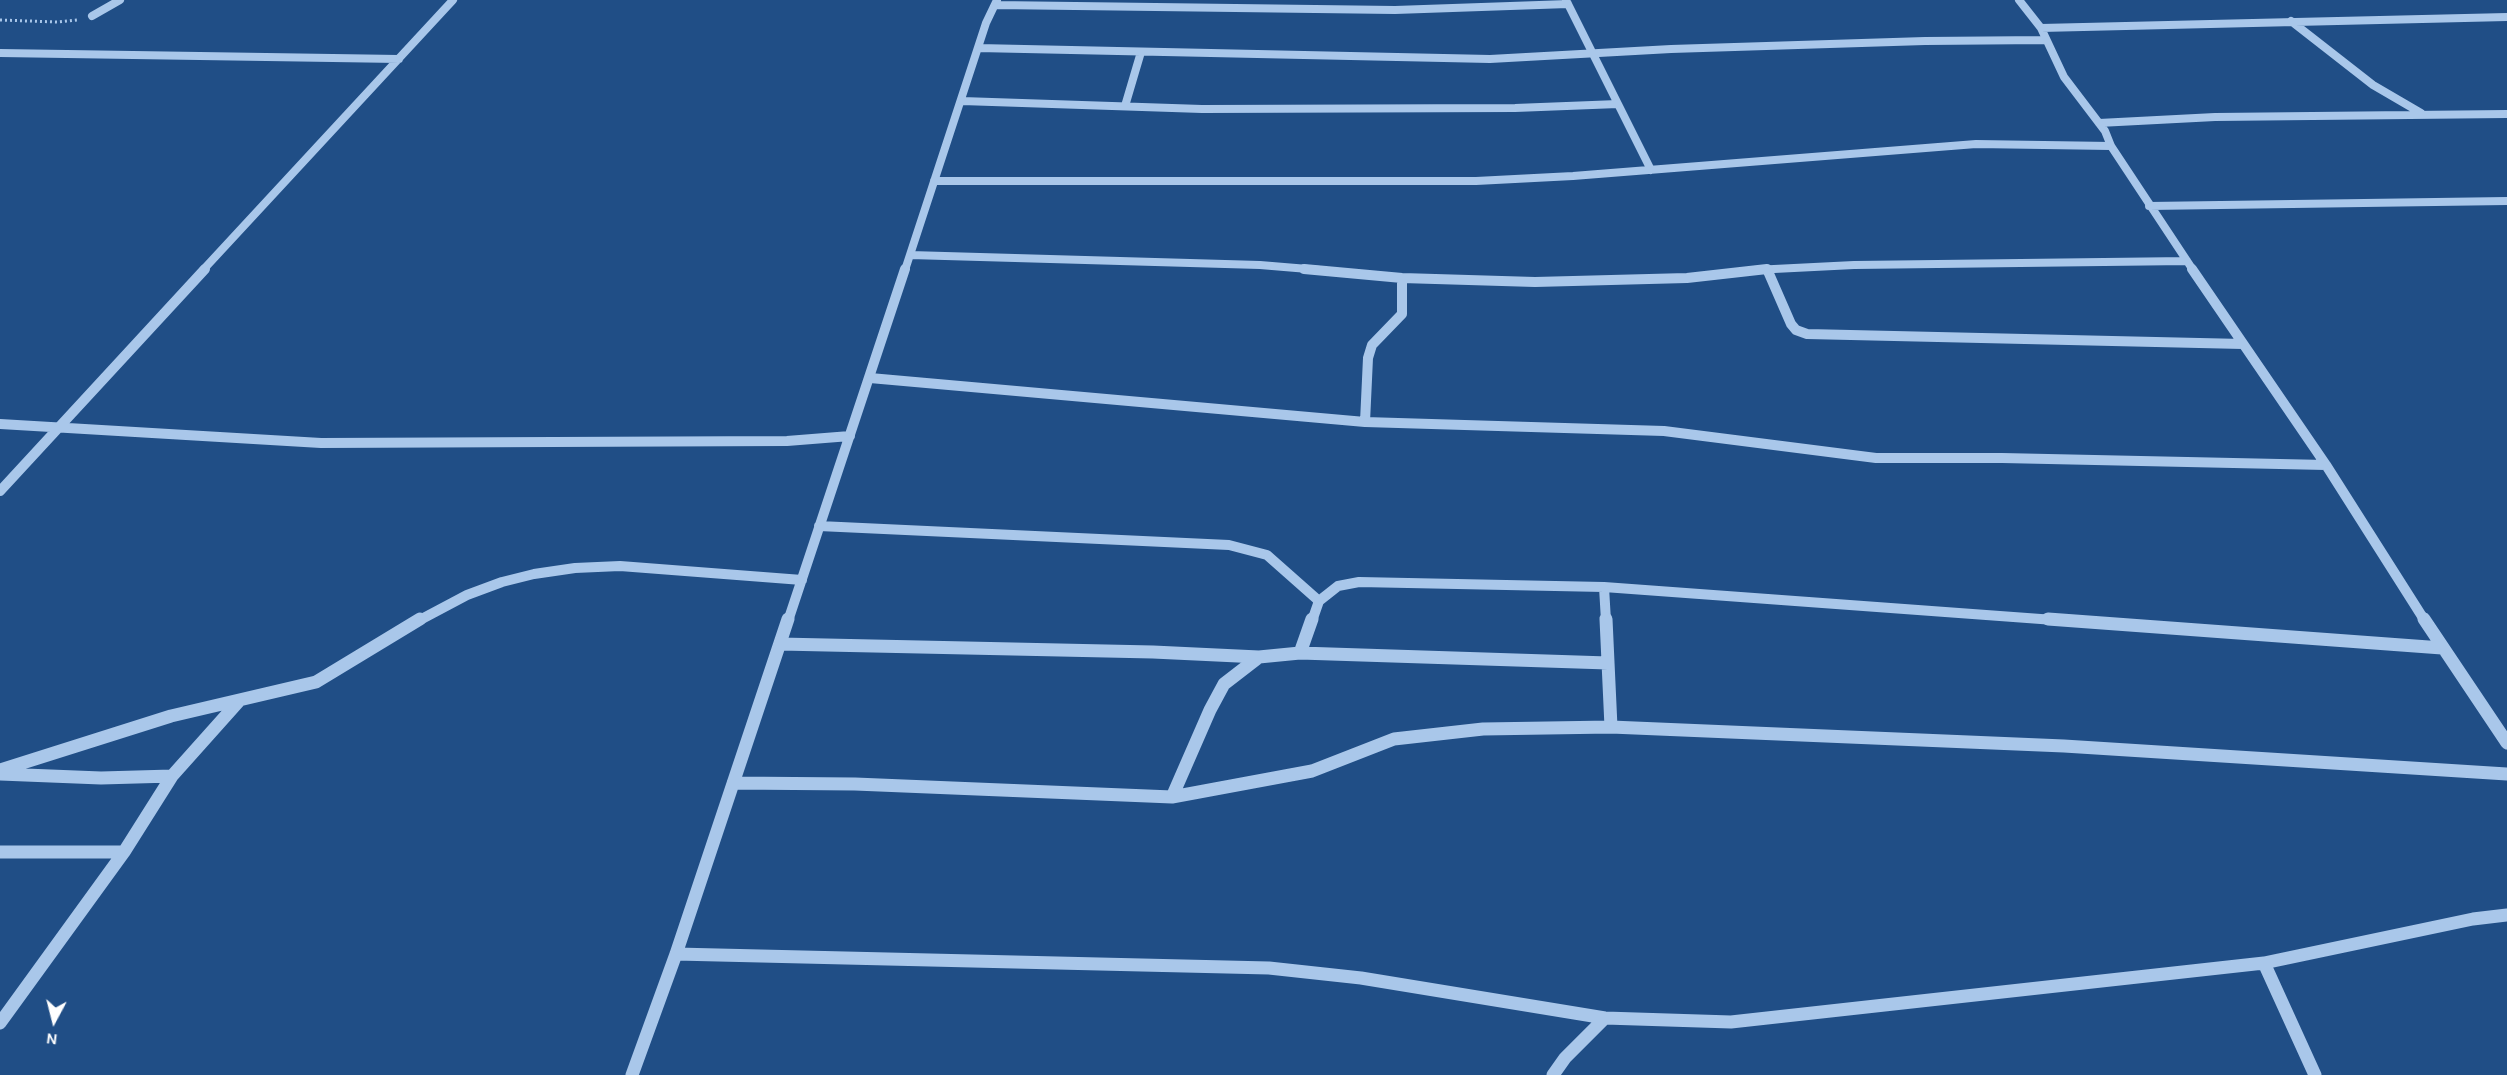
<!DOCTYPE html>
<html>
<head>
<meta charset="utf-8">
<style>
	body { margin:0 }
	#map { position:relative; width:2507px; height:1075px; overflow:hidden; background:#204e86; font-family:Karla,sans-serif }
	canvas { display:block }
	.north { position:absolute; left:24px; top:991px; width:60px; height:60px; -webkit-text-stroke:4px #204e86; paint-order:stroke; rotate:187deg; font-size:16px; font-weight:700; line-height:24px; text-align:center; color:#fff }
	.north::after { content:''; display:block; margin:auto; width:21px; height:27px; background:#fff; clip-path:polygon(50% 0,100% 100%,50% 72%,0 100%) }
</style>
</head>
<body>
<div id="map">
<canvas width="2507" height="1075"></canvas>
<div class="north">N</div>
</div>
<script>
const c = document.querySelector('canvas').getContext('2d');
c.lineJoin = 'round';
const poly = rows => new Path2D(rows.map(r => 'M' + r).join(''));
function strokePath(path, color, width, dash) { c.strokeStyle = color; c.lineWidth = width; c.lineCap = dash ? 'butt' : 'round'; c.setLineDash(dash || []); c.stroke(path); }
strokePath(poly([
	[0,20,57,22,77,20]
]), '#a9c7ea', 3, [2, 3]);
strokePath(poly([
	[1566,0,1618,104],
	[2019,0,2041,28,2064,77,2105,131,2111,146,2193,270],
	[995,5,1395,10,1568,4],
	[92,16,120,0],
	[2291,21,2373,85,2421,113],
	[2041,28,2507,17],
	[978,48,1490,59,1671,49,1925,41,2046,40],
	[0,53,399,59],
	[962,101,1202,109,1515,108,1618,104,1651,170],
	[1125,106,1141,52],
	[2099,123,2215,117,2507,114],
	[934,181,1476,181,1573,176,1976,144,2111,146],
	[2149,206,2507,201],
	[910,255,1260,265,1320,270],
	[203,270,453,0],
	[905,270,986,23,997,0],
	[1754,270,1854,265,2187,261]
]), '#a9c7ea', 8);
strokePath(poly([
	[1304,269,1402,278,1535,282,1687,278,1767,269],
	[1767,269,1791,324,1796,330,1807,334,2243,344],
	[2192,269,2326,465,2425,621],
	[870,378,1365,422,1664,431,1876,458,2002,458,2326,465],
	[1365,422,1368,358,1372,345,1402,314,1402,278],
	[0,424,321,443,787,441,850,436],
	[0,491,205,269],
	[819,526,1229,545,1267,555,1319,601],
	[1604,587,1606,621],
	[418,621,467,595,502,582,534,574,575,568,620,566,802,580],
	[788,621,905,269],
	[1312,621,1319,601,1338,586,1359,582,1604,587,2068,621]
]), '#a9c7ea', 10);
strokePath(poly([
	[1606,619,1611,727],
	[2048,619,2442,648],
	[2424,619,2507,743],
	[780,644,1153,652,1259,657,1224,684,1210,710,1172,797],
	[1300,653,1608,663],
	[1259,657,1300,653,1312,619],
	[0,770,171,716,316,682,420,619],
	[0,774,101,778,172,776],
	[733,783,855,784,1172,797,1312,771,1394,739,1483,729,1611,727,2064,746,2507,774],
	[0,852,124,852],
	[676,954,1269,968,1361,978,1605,1018,1731,1022,2264,963,2473,919,2507,915],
	[2264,963,2315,1075],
	[0,1023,124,852,172,776,239,701],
	[632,1075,676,954,788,619],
	[1553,1075,1565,1058,1605,1018]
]), '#a9c7ea', 13);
</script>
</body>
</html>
